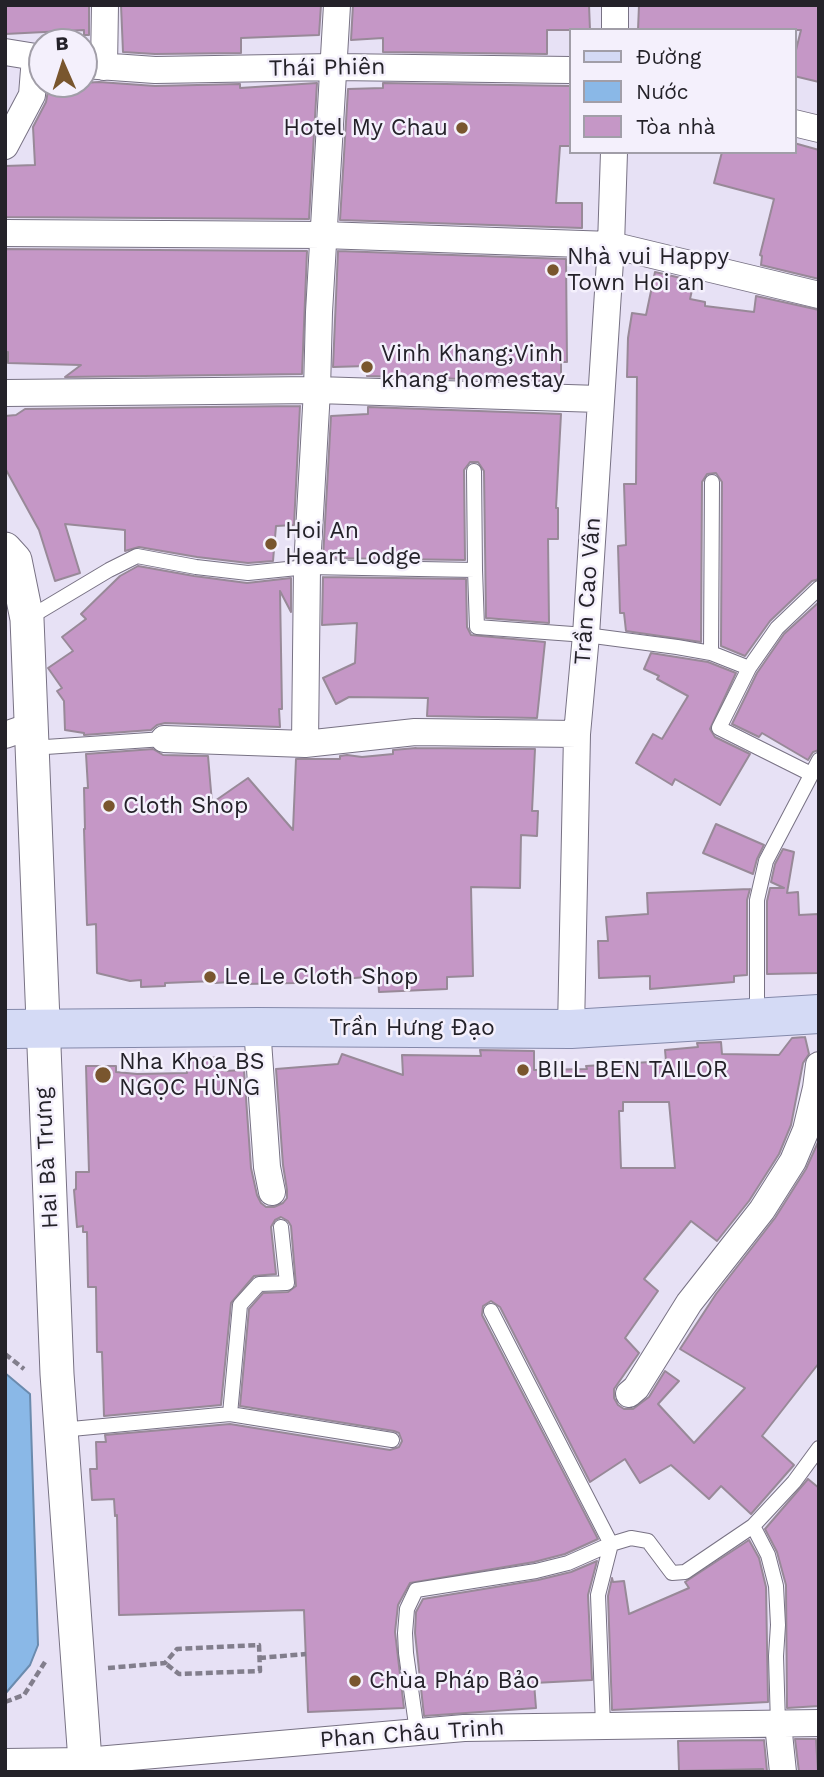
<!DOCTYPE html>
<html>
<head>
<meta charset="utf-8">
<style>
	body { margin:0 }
	#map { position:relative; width:824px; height:1777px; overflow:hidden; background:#e7e1f5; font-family:"Work Sans",sans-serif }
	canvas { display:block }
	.frame { position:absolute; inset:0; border:7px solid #242229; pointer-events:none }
	.legend { position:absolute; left:569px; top:28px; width:228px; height:126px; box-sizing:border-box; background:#f4f0fc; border:2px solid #a19ea8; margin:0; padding:9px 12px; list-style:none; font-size:21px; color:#242229 }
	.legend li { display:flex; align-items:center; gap:14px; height:35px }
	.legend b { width:35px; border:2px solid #a19ea8 }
	.north { position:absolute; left:28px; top:28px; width:70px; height:70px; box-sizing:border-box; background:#f4f0fc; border:2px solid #a19ea8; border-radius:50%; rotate:357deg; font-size:19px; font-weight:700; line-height:28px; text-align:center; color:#242229 }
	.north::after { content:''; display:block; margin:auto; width:24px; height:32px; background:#79562e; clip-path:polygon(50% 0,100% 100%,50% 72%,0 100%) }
</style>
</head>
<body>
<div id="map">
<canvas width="824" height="1777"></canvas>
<div class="frame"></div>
<ul class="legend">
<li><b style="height:9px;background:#d4daf5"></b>Đường</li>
<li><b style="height:19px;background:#8ab8e7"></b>Nước</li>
<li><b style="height:19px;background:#c597c6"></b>Tòa nhà</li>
</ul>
<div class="north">B</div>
</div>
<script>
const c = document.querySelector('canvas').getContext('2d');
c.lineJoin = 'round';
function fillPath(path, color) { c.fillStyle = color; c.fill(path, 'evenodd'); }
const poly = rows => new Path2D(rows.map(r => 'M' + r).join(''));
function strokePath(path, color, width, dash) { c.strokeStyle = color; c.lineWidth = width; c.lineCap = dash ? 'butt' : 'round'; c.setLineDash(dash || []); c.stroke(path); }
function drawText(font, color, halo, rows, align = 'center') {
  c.font = font + ' "Work Sans",sans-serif'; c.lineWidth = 5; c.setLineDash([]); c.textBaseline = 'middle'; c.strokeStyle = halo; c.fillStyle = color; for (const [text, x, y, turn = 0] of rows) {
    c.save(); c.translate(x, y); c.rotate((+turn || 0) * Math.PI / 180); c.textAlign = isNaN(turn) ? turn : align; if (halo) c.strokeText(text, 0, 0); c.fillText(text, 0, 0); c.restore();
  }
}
const water = poly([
	[5,1373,30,1394,38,1645,30,1665,5,1694,5,1373]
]);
fillPath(water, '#8ab8e7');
strokePath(water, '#6b8bae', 2);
const building = poly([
	[5,5,89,5,89,35,84,35,84,30,5,34,5,5],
	[121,5,321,5,319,35,241,38,241,53,155,54,123,52,121,5],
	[353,5,589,5,590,30,547,30,547,54,383,52,383,38,351,40,353,5],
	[639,5,819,5,819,82,794,76,794,58,801,30,638,30,639,5],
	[99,82,155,86,240,84,240,88,317,83,309,219,5,217,5,166,35,165,33,127,46,102,49,85,99,82],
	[383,83,570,86,570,146,560,146,556,203,582,203,582,228,340,220,348,89,383,88,383,83],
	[794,143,819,150,819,279,761,265,762,256,760,255,774,199,714,183,722,152,794,152,794,143],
	[5,249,307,251,302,374,65,377,81,365,8,363,8,352,5,353,5,249],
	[338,251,566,259,567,362,561,362,561,382,367,376,367,366,333,367,338,251],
	[655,272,694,281,690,299,705,302,705,306,754,312,756,296,819,310,819,579,812,581,770,621,745,656,721,646,722,482,716,473,707,474,702,482,701,642,626,631,624,613,620,613,618,546,626,545,624,484,636,484,637,377,627,377,628,338,632,313,646,315,655,272],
	[300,406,294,525,276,526,273,561,248,563,197,557,139,547,125,551,125,530,65,524,80,573,55,581,39,530,5,468,5,416,16,415,25,409,300,406],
	[368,407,561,414,556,508,558,508,558,539,548,539,549,623,486,618,484,471,478,462,470,462,464,470,465,560,323,558,331,416,368,414,368,407],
	[138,566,194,576,247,583,291,578,291,612,280,591,282,709,279,709,280,727,165,723,157,725,151,730,84,735,84,733,65,730,64,701,57,691,62,688,48,668,73,651,62,637,86,619,81,614,120,576,138,566],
	[323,577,466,579,467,627,471,635,545,642,537,718,427,716,428,698,349,697,336,704,323,678,355,663,357,623,322,625,323,577],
	[819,602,819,750,813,752,808,760,762,733,759,737,732,724,757,673,784,634,819,602],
	[651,653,708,662,736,673,710,729,715,737,750,754,720,805,675,779,672,785,636,763,653,734,662,739,688,696,657,679,659,676,644,669,651,653],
	[416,748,535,749,532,811,538,811,537,836,521,835,520,888,471,887,473,976,447,977,447,989,379,992,378,976,295,983,245,984,245,981,215,983,215,981,165,983,165,986,141,987,141,980,130,981,97,973,96,924,87,925,84,829,85,829,84,788,88,788,86,754,153,749,163,755,208,756,212,803,248,778,293,830,296,759,340,759,340,756,347,755,362,757,393,754,393,750,416,748],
	[716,824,764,845,757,859,753,874,703,853,716,824],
	[783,849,794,852,787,893,798,892,799,915,819,914,819,973,767,974,767,901,770,888,784,888,771,882,775,864,783,849],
	[750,889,747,900,747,975,734,976,734,982,650,989,650,976,599,978,598,941,608,941,606,917,648,914,647,893,750,889],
	[805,1037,809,1054,803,1063,791,1125,779,1154,749,1201,717,1241,691,1221,644,1279,658,1291,625,1338,639,1353,614,1389,614,1398,618,1405,624,1409,633,1409,649,1397,665,1371,679,1381,658,1404,694,1443,745,1388,680,1349,716,1294,775,1218,806,1169,819,1140,819,1363,762,1436,794,1465,751,1514,721,1486,709,1499,671,1465,640,1483,625,1459,590,1482,500,1307,491,1301,483,1306,482,1315,598,1539,565,1554,534,1562,410,1583,398,1605,395,1632,404,1708,308,1712,304,1610,119,1615,117,1515,115,1516,114,1499,92,1500,90,1469,97,1469,96,1442,106,1442,105,1435,230,1424,390,1450,399,1447,402,1441,399,1433,394,1431,240,1406,249,1309,263,1293,288,1292,296,1286,291,1226,288,1221,281,1217,275,1220,271,1227,276,1274,254,1276,231,1303,221,1405,104,1416,102,1352,97,1352,96,1287,88,1287,87,1232,83,1232,83,1226,77,1227,74,1190,76,1189,76,1172,89,1172,86,1066,116,1066,116,1072,137,1074,187,1073,186,1059,223,1057,224,1071,244,1070,251,1168,257,1195,261,1203,266,1207,274,1207,283,1203,287,1198,287,1190,283,1165,276,1069,338,1064,342,1054,403,1075,402,1055,481,1056,480,1050,534,1051,534,1070,587,1069,586,1066,666,1061,665,1050,698,1047,697,1043,721,1042,722,1054,779,1055,792,1038,805,1037],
	[623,1102,669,1102,675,1168,621,1168,619,1111,623,1111,623,1102],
	[808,1479,819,1488,819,1706,787,1708,786,1585,777,1552,765,1529,808,1479],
	[749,1540,759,1558,766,1587,768,1702,612,1710,608,1596,612,1578,613,1582,624,1581,629,1614,689,1588,685,1582,749,1540],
	[597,1561,588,1595,592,1680,534,1683,536,1708,424,1716,415,1633,416,1612,423,1599,538,1580,571,1572,597,1561],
	[795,1739,816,1739,818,1772,799,1772,795,1739],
	[764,1740,767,1771,763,1771,763,1769,679,1771,678,1741,764,1740]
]);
fillPath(building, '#c597c6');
strokePath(building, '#988998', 2);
const service = poly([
	[474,471,475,570],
	[27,619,109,570,137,556,196,567,248,573,307,567,475,570,477,627,586,635,677,647,711,653,749,668,719,728,811,774],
	[711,653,712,482],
	[749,668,777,628,819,588],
	[31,748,164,739],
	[757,1018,757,900,766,861,819,760],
	[491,1311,611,1544,598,1595,603,1725],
	[230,1414,240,1305,259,1284,287,1283,281,1227],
	[61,1430,230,1414,392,1440],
	[753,1526,768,1555,776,1586,778,1625,776,1656,778,1724],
	[417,1732,406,1653,405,1633,407,1609,416,1590,536,1571,568,1563,611,1544,631,1538,648,1541,672,1573,685,1572,753,1526,794,1482,819,1448]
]);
const minor = poly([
	[615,5,615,30],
	[5,52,42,58],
	[84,65,155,70,335,67,570,70],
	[104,67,105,5],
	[794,123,819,129],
	[5,146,32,95,35,57],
	[5,233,323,235,611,245,819,295],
	[5,393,317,390,599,399],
	[5,735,31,726],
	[164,739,305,744,415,732,577,734],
	[305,744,307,567,317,390,319,312,337,5],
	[257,1027,267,1167,272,1192],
	[571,1029,577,734,586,635,611,245,614,152],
	[629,1394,636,1388,689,1303,762,1210,793,1161,806,1130,816,1088,819,1065],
	[778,1724,783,1772],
	[5,1762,85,1761,464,1728,819,1723]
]);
const tertiary = poly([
	[5,549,15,560,27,619,57,1374,85,1761]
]);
const primary = poly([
	[5,1029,257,1027,571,1029,819,1014]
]);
strokePath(service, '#787284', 16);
strokePath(minor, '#787284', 28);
strokePath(tertiary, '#787284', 35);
strokePath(primary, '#8489aa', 40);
strokePath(poly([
	[5,1354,24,1369],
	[259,1658,306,1654],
	[108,1668,165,1663,177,1649,259,1645,260,1671,179,1674,165,1663],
	[5,1702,24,1695,45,1662]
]), '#827e8c', 4.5, [7, 3.5]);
strokePath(service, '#fff', 14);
strokePath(minor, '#fff', 26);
strokePath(tertiary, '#fff', 33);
strokePath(primary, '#d4daf5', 38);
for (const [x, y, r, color] of [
	[462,128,7,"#79562e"],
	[553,270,7,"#79562e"],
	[367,367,7,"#79562e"],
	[271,544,7,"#79562e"],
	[109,806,7,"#79562e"],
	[210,977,7,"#79562e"],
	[523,1070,7,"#79562e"],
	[103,1075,9,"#79562e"],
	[355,1681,7,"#79562e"]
]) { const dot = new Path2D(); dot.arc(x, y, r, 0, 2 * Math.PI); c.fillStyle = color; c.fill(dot); strokePath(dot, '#f4f0fc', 2.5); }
drawText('23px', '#242229', '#f4f0fc', [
	["Thái Phiên",327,68,-1],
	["Trần Cao Vân",588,591,-86],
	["Trần Hưng Đạo",412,1028],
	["Hai Bà Trưng",47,1158,-93],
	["Phan Châu Trinh",412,1734,-4]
]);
drawText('23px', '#242229', '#f4f0fc', [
	["Hotel My Chau",448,128,"right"],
	["Nhà vui Happy",567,257],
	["Town Hoi an",567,283],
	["Vinh Khang;Vinh",381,354],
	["khang homestay",381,380],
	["Hoi An",285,531],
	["Heart Lodge",285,557],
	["Cloth Shop",123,806],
	["Le Le Cloth Shop",224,977],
	["Nha Khoa BS",119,1062],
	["NGỌC HÙNG",119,1088],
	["BILL BEN TAILOR",537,1070],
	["Chùa Pháp Bảo",369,1681]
], 'left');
</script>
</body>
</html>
